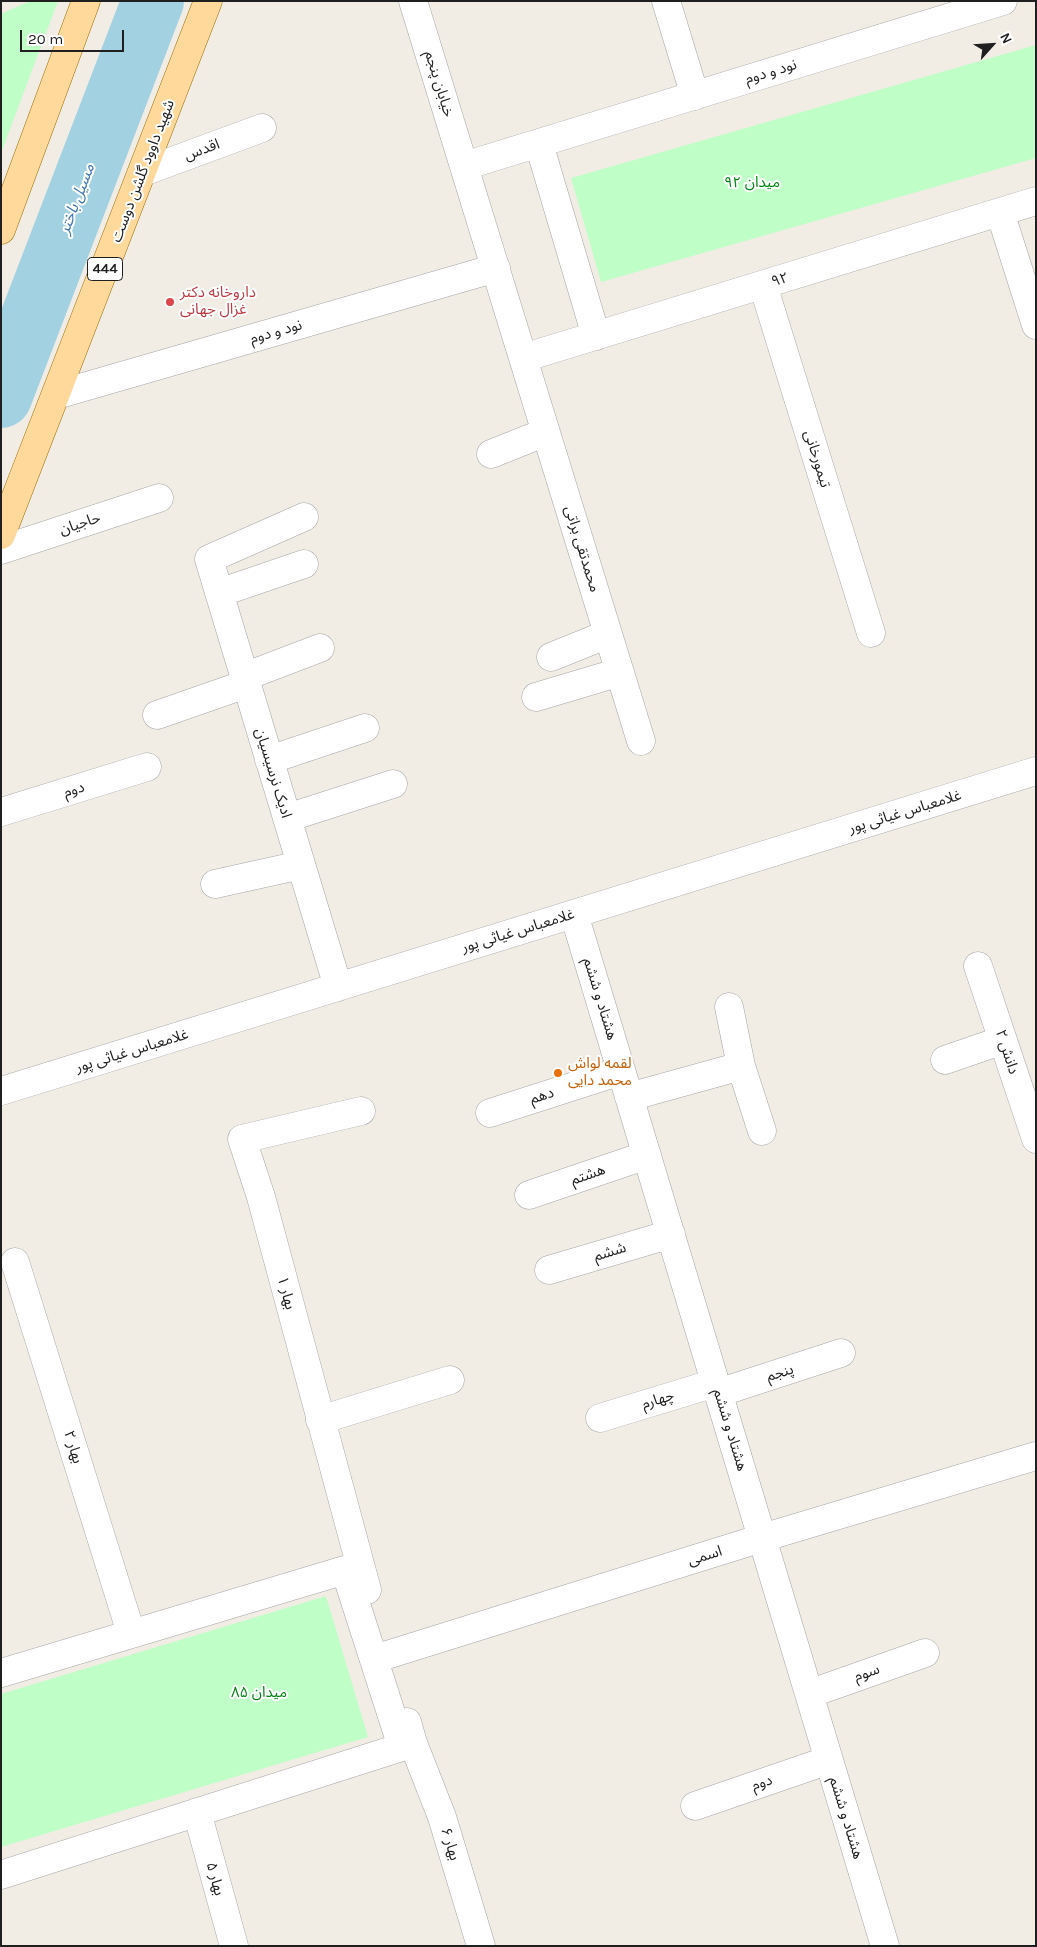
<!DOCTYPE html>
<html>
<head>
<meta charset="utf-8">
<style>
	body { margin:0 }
	#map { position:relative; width:1037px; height:1947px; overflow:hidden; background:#f1ede5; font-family:Karla,sans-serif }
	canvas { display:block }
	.frame { position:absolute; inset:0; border:2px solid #1f1f1f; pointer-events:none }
	.north { position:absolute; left:967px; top:20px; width:50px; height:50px; -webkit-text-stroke:4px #fff; paint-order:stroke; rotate:64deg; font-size:14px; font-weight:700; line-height:20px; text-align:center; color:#1f1f1f }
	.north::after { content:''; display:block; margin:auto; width:18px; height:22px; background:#1f1f1f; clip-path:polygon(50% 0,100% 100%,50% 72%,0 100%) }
	.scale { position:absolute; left:20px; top:30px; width:104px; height:22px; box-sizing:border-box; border:2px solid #1f1f1f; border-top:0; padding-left:6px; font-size:15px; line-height:18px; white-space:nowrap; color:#1f1f1f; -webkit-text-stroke:4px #fff; paint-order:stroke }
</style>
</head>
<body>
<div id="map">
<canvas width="1037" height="1947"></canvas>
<div class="frame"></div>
<div class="north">N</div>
<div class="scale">20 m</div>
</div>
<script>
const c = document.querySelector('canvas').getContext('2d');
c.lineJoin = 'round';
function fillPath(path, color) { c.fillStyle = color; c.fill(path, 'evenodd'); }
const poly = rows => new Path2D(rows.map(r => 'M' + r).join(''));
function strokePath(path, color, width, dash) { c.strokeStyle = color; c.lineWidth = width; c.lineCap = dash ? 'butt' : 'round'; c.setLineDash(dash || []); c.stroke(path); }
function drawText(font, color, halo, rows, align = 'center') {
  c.font = font + ' Karla,"Noto Sans Arabic",sans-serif'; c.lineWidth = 4; c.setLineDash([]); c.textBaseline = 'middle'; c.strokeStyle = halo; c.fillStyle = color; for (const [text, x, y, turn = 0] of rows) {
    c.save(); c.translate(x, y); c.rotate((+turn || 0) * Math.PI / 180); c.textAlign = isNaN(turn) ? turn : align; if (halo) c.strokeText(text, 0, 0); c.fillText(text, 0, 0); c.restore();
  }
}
fillPath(poly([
	[30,1,58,1,1,153,1,14],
	[1036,45,1036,158,601,282,571,178],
	[326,1596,368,1737,1,1847,1,1694]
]), '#bffec6');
strokePath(poly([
	[1,397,153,1]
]), '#a2d1e2', 62);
const minor = poly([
	[413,1,641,741],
	[666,1,695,96],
	[539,144,596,336],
	[464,166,1003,1],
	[143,172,262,128],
	[1000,212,1036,325],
	[763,285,871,633],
	[523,358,1036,201],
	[56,395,496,268],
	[491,454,546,432],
	[304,517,209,559,338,987],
	[1,550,159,498],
	[219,593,304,564],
	[551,657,608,634],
	[244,677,320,648],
	[536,697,620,672],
	[157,715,246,684],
	[269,760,365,728],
	[1,812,147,767],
	[287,818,393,784],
	[215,884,301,865],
	[574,914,885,1946],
	[978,966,1036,1139],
	[729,1007,741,1066],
	[945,1060,1003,1040],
	[1,1091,1036,771],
	[629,1097,741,1066,762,1131],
	[361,1111,242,1139,261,1197,367,1590],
	[490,1113,621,1071],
	[529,1195,647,1155],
	[15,1262,131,1633],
	[549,1270,671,1234],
	[718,1393,841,1353],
	[600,1418,715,1383],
	[320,1420,450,1380],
	[374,1659,762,1538,1036,1456],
	[1,1673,345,1570,402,1747,1,1875],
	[809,1694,925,1653],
	[407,1722,413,1743,442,1817,481,1946],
	[695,1806,829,1760],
	[197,1812,234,1946]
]);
const major = poly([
	[1,230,86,1],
	[1,535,208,1]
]);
strokePath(minor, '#a6a6a6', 29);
strokePath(major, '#9b6e00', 29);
strokePath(minor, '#fff', 28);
strokePath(major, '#ffd89c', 28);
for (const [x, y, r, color] of [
	[170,302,5,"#e0444e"],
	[558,1073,5,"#e8710a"]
]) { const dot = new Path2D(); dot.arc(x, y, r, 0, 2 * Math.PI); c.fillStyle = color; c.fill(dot); strokePath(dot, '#fff', 2); }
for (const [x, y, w] of [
	[105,269,35]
]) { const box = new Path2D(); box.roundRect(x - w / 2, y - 11.5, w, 23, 4); c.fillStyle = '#fff'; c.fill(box); strokePath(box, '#1f1f1f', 1); }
drawText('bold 14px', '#1f1f1f', null, [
	["444",105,269]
]);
drawText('15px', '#1f1f1f', '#fff', [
	["نود و دوم",771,72,-17],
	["خیابان پنجم",439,84,73],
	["اقدس",202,150,-20],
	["شهید داوود گلشن دوست",143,171,-69],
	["۹۲",780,280,-17],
	["نود و دوم",276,332,-16],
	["تیمورخانی",817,459,73],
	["حاجیان",80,524,-18],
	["محمدتقی براتی",582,549,73],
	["ادیک نرسیسیان",273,773,73],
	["دوم",74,790,-17],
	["غلامعباس غیاثی پور",905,812,-17],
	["غلامعباس غیاثی پور",518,931,-17],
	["هشتاد و ششم",600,999,73],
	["غلامعباس غیاثی پور",132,1051,-17],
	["دانش ۲",1007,1052,72],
	["دهم",542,1096,-18],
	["هشتم",588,1175,-19],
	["ششم",610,1252,-17],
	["بهار ۱",286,1293,75],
	["پنجم",780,1373,-18],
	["چهارم",658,1400,-17],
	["هشتاد و ششم",730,1430,73],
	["بهار ۲",73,1447,73],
	["اسمی",705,1556,-17],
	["سوم",867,1673,-19],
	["دوم",762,1783,-19],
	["هشتاد و ششم",846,1818,73],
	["بهار ۶",450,1844,73],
	["بهار ۵",215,1879,75]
]);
drawText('15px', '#028913', '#fff', [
	["میدان ۹۲",752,183],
	["میدان ۸۵",259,1693]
]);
drawText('15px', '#be3a42', '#fff', [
	["داروخانه دکتر",180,293],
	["غزال جهانی",180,310]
], 'left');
drawText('15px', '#c56008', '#fff', [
	["لقمه لواش",568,1064],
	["محمد دايى",568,1081]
], 'left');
drawText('italic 16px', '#4379b8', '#fff', [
	["مسیل باختر",77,199,-69]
]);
</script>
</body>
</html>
